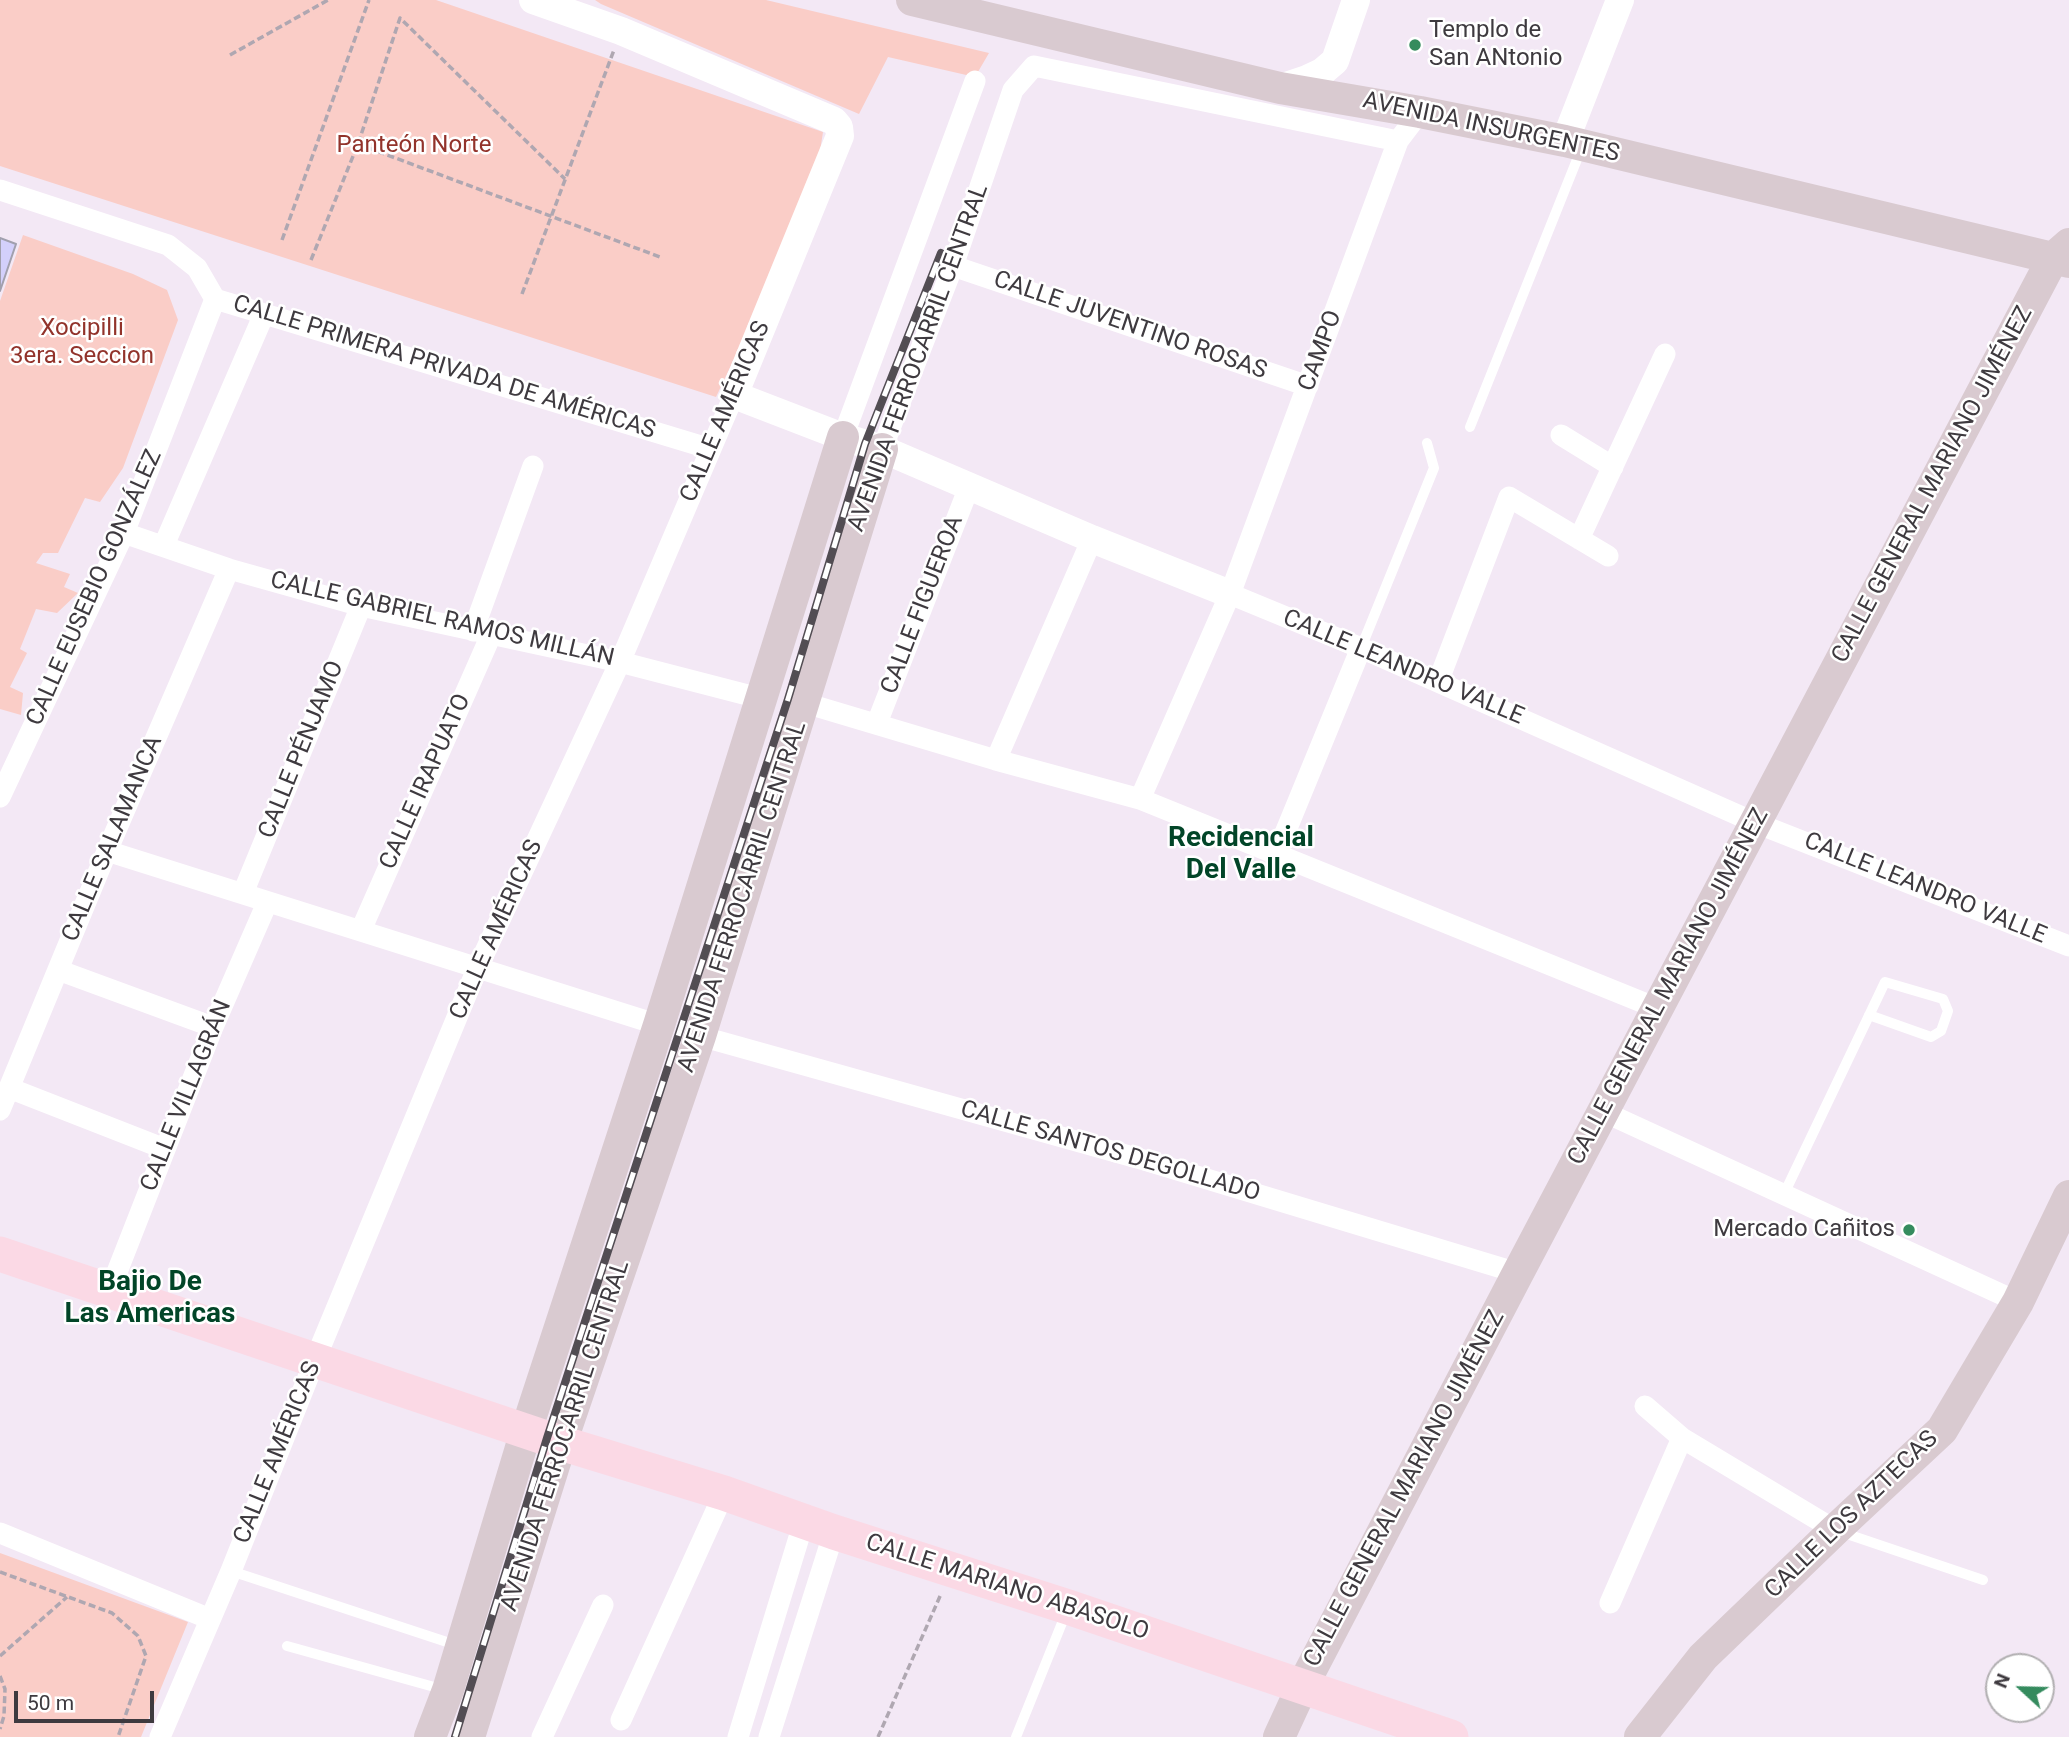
<!DOCTYPE html>
<html>
<head>
<meta charset="utf-8">
<style>
	body { margin:0 }
	#map { position:relative; width:2069px; height:1737px; overflow:hidden; background:#f3e8f5; font-family:Roboto,sans-serif }
	canvas { display:block }
	.north { position:absolute; left:1985px; top:1653px; width:70px; height:70px; box-sizing:border-box; background:#fff; border:2px solid #b2b0b2; border-radius:50%; rotate:292deg; font-size:19px; font-weight:700; line-height:28px; text-align:center; color:#3e3a3f }
	.north::after { content:''; display:block; margin:auto; width:24px; height:32px; background:#358b5e; clip-path:polygon(50% 0,100% 100%,50% 72%,0 100%) }
	.scale { position:absolute; left:14px; top:1691px; width:140px; height:32px; box-sizing:border-box; border:4px solid #3e3a3f; border-top:0; padding-left:9px; font-size:21px; line-height:24px; white-space:nowrap; color:#3e3a3f; -webkit-text-stroke:5px #fff; paint-order:stroke }
</style>
</head>
<body>
<div id="map">
<canvas width="2069" height="1737"></canvas>
<div class="north">N</div>
<div class="scale">50 m</div>
</div>
<script>
const c = document.querySelector('canvas').getContext('2d');
c.lineJoin = 'round';
function fillPath(path, color) { c.fillStyle = color; c.fill(path, 'evenodd'); }
const poly = rows => new Path2D(rows.map(r => 'M' + r).join(''));
function strokePath(path, color, width, dash) { c.strokeStyle = color; c.lineWidth = width; c.lineCap = dash ? 'butt' : 'round'; c.setLineDash(dash || []); c.stroke(path); }
function drawText(font, color, halo, rows, align = 'center') {
  c.font = font + ' Roboto,sans-serif'; c.lineWidth = 5; c.setLineDash([]); c.textBaseline = 'middle'; c.strokeStyle = halo; c.fillStyle = color; for (const [text, x, y, turn = 0] of rows) {
    c.save(); c.translate(x, y); c.rotate((+turn || 0) * Math.PI / 180); c.textAlign = isNaN(turn) ? turn : align; if (halo) c.strokeText(text, 0, 0); c.fillText(text, 0, 0); c.restore();
  }
}
fillPath(poly([
	[0,0,436,0,823,132,814,190,716,397,0,166],
	[595,0,766,0,989,53,975,77,888,57,859,114,601,4],
	[23,235,133,274,167,290,178,320,123,468,100,502,85,498,58,553,43,553,36,563,70,574,64,587,78,593,57,613,36,609,20,649,27,653,10,687,23,693,21,715,0,709,0,301],
	[0,1553,188,1622,141,1737,0,1737]
]), '#facdc7');
const building = poly([
	[0,238,16,244,0,291,0,238]
]);
fillPath(building, '#d3d0fb');
strokePath(building, '#a1a0ae', 2);
strokePath(poly([
	[230,55,328,0],
	[358,144,660,257],
	[282,240,369,0],
	[311,260,358,144,400,18,565,179],
	[522,294,614,50],
	[0,1572,112,1613,138,1636,146,1656,118,1737],
	[0,1656,67,1597],
	[0,1676,5,1689,4,1716,0,1729],
	[878,1737,941,1594]
]), '#afa7b1', 3.5, [7, 3.5]);
strokePath(poly([
	[1470,427,1582,147],
	[1361,648,1434,468,1427,443],
	[1784,1194,1885,982,1943,999,1948,1011,1941,1031,1931,1037,1869,1015],
	[1841,1532,1983,1580],
	[231,1571,459,1646],
	[287,1646,445,1690],
	[1016,1737,1066,1613]
]), '#fff', 10);
strokePath(poly([
	[0,190,168,245,197,268,215,299,711,449],
	[953,266,1308,386],
	[1561,435,1613,467],
	[843,437,975,81],
	[882,449,953,266,1013,90,1034,66,1398,141],
	[124,533,229,569,361,606,620,662,763,699],
	[1579,539,1665,354],
	[164,545,264,314],
	[1230,594,1361,648,1756,823,2069,946],
	[473,631,533,466],
	[1438,682,1509,497,1608,556],
	[805,703,996,760,1140,799,1659,1009],
	[877,723,969,487],
	[996,760,1092,539],
	[0,797,124,533,215,299],
	[1140,799,1230,594,1398,141,1420,112],
	[107,851,659,1025],
	[1276,855,1361,648],
	[243,893,361,606],
	[361,930,491,635],
	[58,970,213,1027],
	[700,1036,1144,1160,1518,1273],
	[9,1088,165,1149],
	[0,1110,107,851,229,569],
	[1604,1112,2018,1302],
	[110,1290,213,1027,267,903],
	[1645,1406,1682,1438,1835,1530],
	[0,1533,210,1619],
	[1610,1603,1682,1438],
	[621,1720,724,1493],
	[160,1737,231,1571,315,1360,477,969,620,662,734,395],
	[542,1737,603,1605],
	[738,1737,804,1521],
	[769,1737,834,1532]
]), '#fff', 21);
strokePath(poly([
	[533,0,621,31,834,121,839,127,840,136,734,395,843,437,882,449,1092,539,1230,594],
	[1280,88,1307,79,1322,72,1335,61,1356,0],
	[1565,141,1620,0]
]), '#fff', 28);
strokePath(poly([
	[912,0,1280,88,1420,112,1565,141,2069,262],
	[430,1737,448,1690,526,1431,659,1025,843,437],
	[469,1737,561,1443,700,1036,882,449],
	[1279,1737,1303,1685,1518,1273,2053,258,2069,244],
	[1640,1737,1703,1657,1835,1530,1942,1430,2018,1302,2069,1196]
]), '#d9cad0', 32);
strokePath(poly([
	[0,1254,561,1443,724,1493,834,1532,1068,1607,1451,1737]
]), '#fbd9e5', 35);
const rail = poly([
	[455,1737,547,1438,788,699,865,444,941,253]
]);
strokePath(rail, '#524d53', 8);
strokePath(rail, '#fff', 5, [16]);
for (const [x, y, r, color] of [
	[1415,45,7,"#358b5e"],
	[1909,1230,7,"#358b5e"]
]) { const dot = new Path2D(); dot.arc(x, y, r, 0, 2 * Math.PI); c.fillStyle = color; c.fill(dot); strokePath(dot, '#fff', 2.5); }
drawText('24px', '#3e3a3f', '#fff', [
	["Templo de",1429,31],
	["San ANtonio",1429,59],
	["Mercado Cañitos",1895,1230,"right"]
], 'left');
drawText('24px', '#3e3a3f', '#fff', [
	["AVENIDA INSURGENTES",1491,128,12],
	["CALLE JUVENTINO ROSAS",1130,326,19],
	["CAMPO",1321,351,-70],
	["AVENIDA FERROCARRIL CENTRAL",919,358,-70],
	["CALLE PRIMERA PRIVADA DE AMÉRICAS",444,368,17],
	["CALLE AMÉRICAS",726,412,-67],
	["CALLE GENERAL MARIANO JIMÉNEZ",1933,485,-62],
	["CALLE EUSEBIO GONZÁLEZ",95,588,-66],
	["CALLE FIGUEROA",923,605,-69],
	["CALLE GABRIEL RAMOS MILLÁN",442,620,13],
	["CALLE LEANDRO VALLE",1403,668,23],
	["CALLE PÉNJAMO",302,750,-68],
	["CALLE IRAPUATO",426,782,-66],
	["CALLE SALAMANCA",113,839,-67],
	["CALLE LEANDRO VALLE",1925,889,22],
	["AVENIDA FERROCARRIL CENTRAL",743,897,-72],
	["CALLE AMÉRICAS",497,930,-66],
	["CALLE GENERAL MARIANO JIMÉNEZ",1669,987,-62],
	["CALLE VILLAGRÁN",187,1096,-68],
	["CALLE SANTOS DEGOLLADO",1110,1152,16],
	["AVENIDA FERROCARRIL CENTRAL",566,1436,-72],
	["CALLE AMÉRICAS",278,1453,-68],
	["CALLE GENERAL MARIANO JIMÉNEZ",1405,1489,-62],
	["CALLE LOS AZTECAS",1852,1515,-44],
	["CALLE MARIANO ABASOLO",1007,1588,18]
]);
drawText('24px', '#92332b', '#fff', [
	["Panteón Norte",414,146],
	["Xocipilli",82,329],
	["3era. Seccion",82,357]
]);
drawText('bold 28px', '#024528', '#fff', [
	["Recidencial",1241,839],
	["Del Valle",1241,871],
	["Bajio De",150,1283],
	["Las Americas",150,1315]
]);
</script>
</body>
</html>
